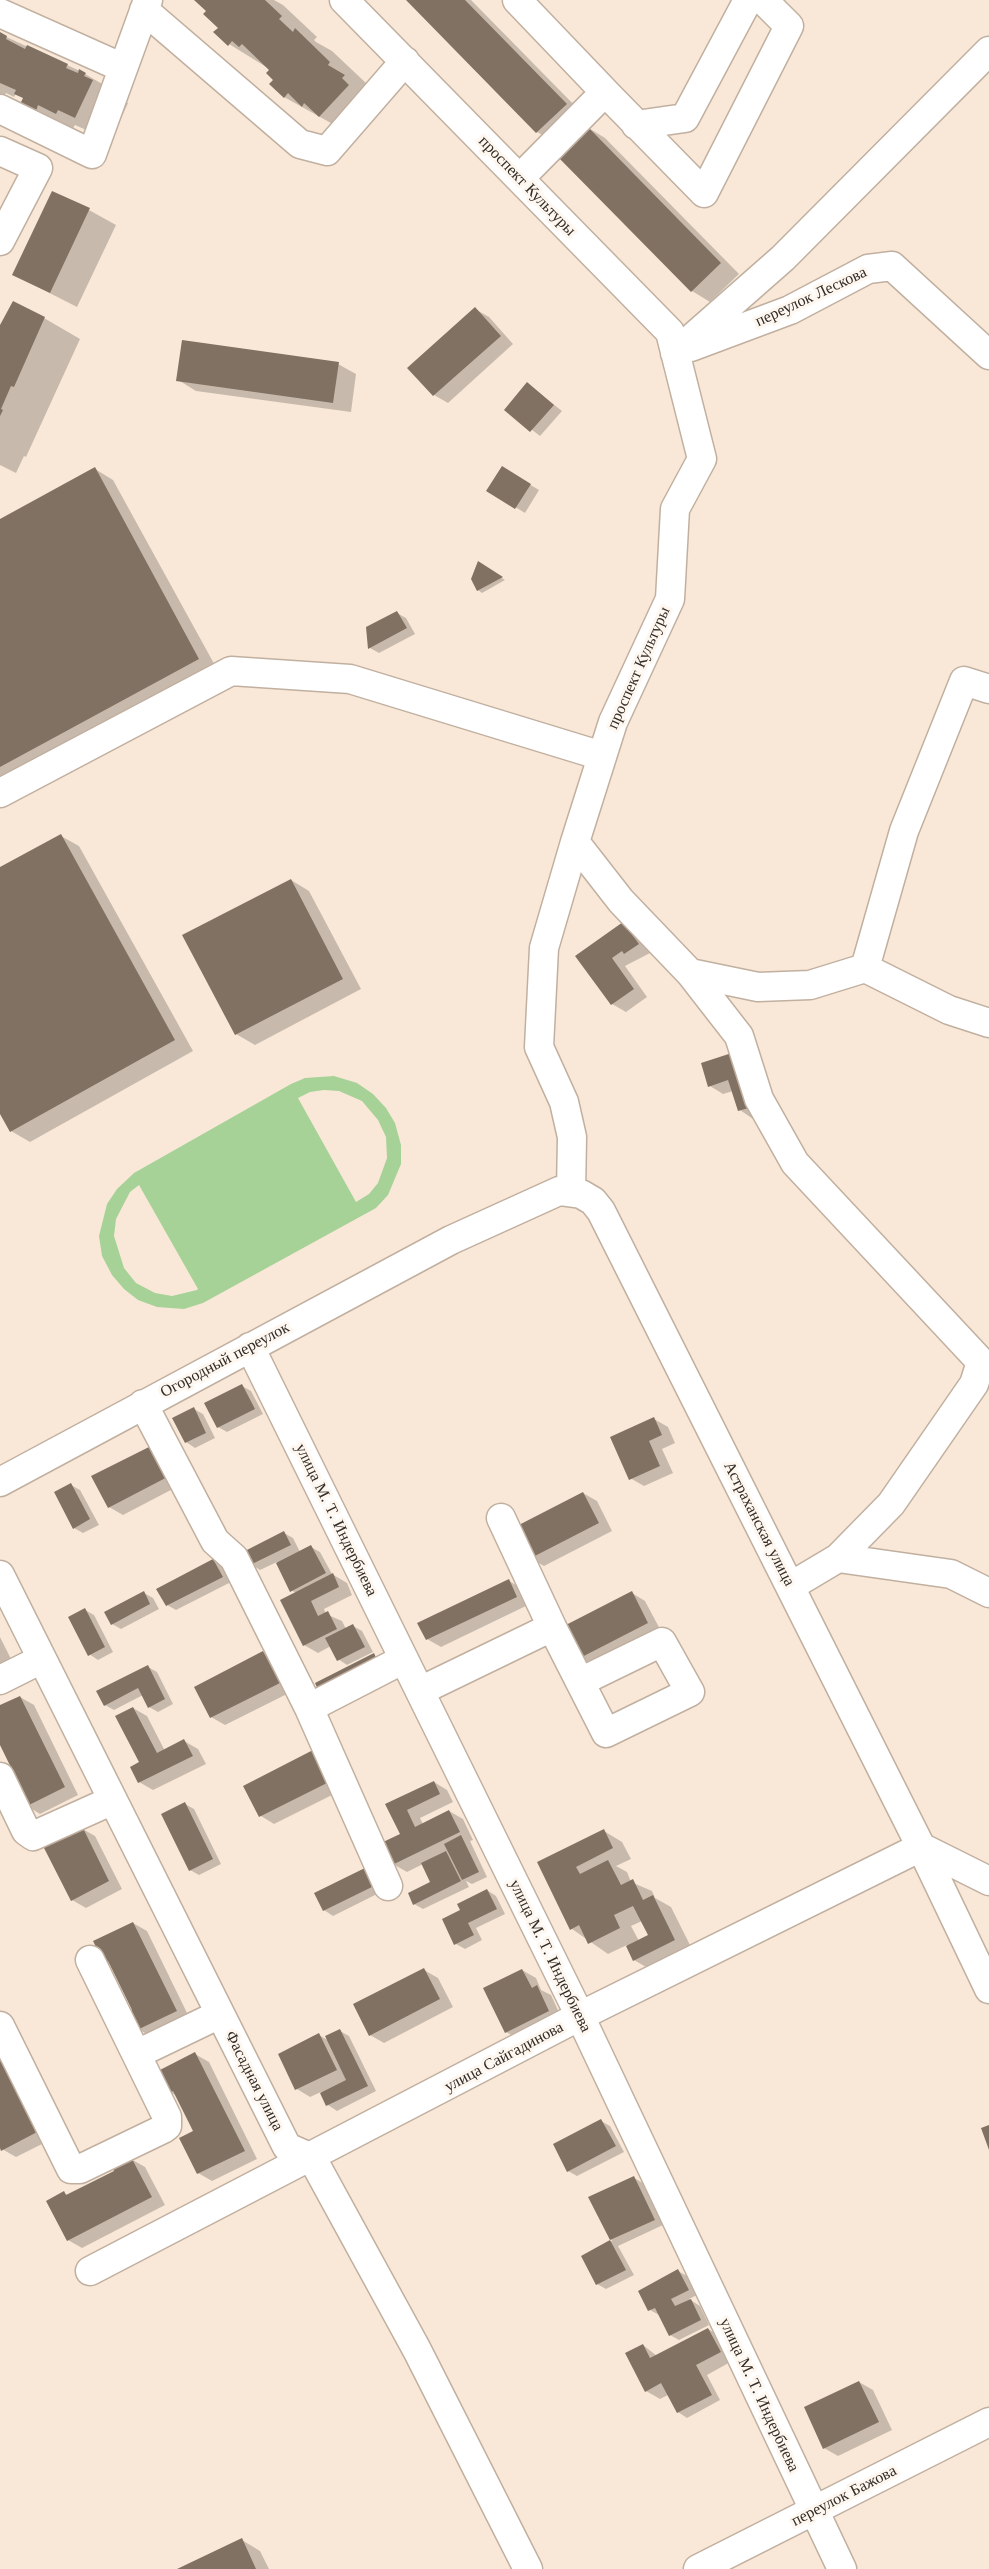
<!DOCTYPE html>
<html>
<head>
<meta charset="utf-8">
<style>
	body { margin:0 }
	canvas { display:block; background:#f9e8d7 }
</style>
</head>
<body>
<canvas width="989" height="2569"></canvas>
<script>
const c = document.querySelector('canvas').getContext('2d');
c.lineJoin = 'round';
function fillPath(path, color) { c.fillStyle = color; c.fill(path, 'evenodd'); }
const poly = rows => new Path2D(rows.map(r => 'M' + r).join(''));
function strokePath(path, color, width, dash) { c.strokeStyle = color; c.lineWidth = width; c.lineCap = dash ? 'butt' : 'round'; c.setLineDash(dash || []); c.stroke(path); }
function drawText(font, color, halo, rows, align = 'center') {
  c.font = font + ' "Libre Baskerville",serif'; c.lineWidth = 6; c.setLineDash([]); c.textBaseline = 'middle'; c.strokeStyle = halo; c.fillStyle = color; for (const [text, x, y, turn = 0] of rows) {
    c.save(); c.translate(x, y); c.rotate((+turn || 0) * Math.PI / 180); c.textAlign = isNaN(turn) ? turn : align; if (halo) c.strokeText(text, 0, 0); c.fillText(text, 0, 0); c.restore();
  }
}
fillPath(poly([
	[334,1076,357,1083,373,1094,386,1108,395,1123,401,1145,401,1164,388,1195,376,1208,203,1303,184,1309,157,1307,138,1300,124,1289,112,1275,102,1256,99,1236,107,1204,117,1189,134,1173,291,1084,305,1078],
	[324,1090,339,1091,362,1101,378,1120,386,1137,387,1158,378,1183,369,1194,356,1202,298,1098,310,1092],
	[139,1185,198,1289,197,1290,172,1296,155,1293,136,1283,124,1268,114,1236,116,1219,130,1192]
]), '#a6d298');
fillPath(poly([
	[197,0,274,0,283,5,317,37,314,40,316,42,332,51,366,83,363,87,380,97,356,137,284,97,271,70,229,44,208,11],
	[408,0,471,0,584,115,556,143,537,132],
	[0,34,80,71,121,95,120,98,128,103,112,138,93,133,75,125,72,130,22,103,24,98,16,93,14,97,6,93,3,98,0,97],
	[587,127,605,138,739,274,710,302,692,291,559,155],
	[89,210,116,225,77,307,14,275],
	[475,309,489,317,513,344,448,403,434,395,410,368],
	[44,318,80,339,26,457,24,456,16,473,0,465,0,327],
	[338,364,356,374,351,412,196,391,178,380],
	[528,384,562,411,540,436,506,410],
	[502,468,539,490,525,513,489,491],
	[95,469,113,480,217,669,0,787,0,521],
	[478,563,505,580,482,593,478,590],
	[397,613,406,618,415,634,379,653,370,648,368,628],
	[61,836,79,846,193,1051,30,1142,11,1131,0,1111,0,869],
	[291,880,309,891,361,989,255,1045,236,1034],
	[623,923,652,952,625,966,647,997,626,1012,612,1004,578,956],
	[741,1052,772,1112,753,1119,740,1110,733,1091,723,1094,710,1086],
	[242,1386,251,1391,263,1414,227,1432,218,1427],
	[194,1409,203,1414,215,1438,195,1448,186,1442],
	[654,1419,668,1427,675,1443,662,1449,673,1473,644,1486,630,1478],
	[161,1442,190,1480,123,1515,109,1507],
	[71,1485,80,1490,99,1525,83,1533,74,1528],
	[583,1493,597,1501,612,1531,544,1566,530,1558],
	[284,1533,293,1538,300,1552,311,1547,320,1552,332,1574,347,1583,352,1595,324,1609,326,1614,342,1621,346,1629,353,1626,362,1631,373,1652,347,1665,338,1659,331,1646,318,1653,304,1645,296,1593,291,1590,277,1562,260,1570,251,1564],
	[213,1560,222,1566,231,1582,176,1610,167,1605],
	[509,1581,523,1589,530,1604,441,1647,427,1639],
	[144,1593,153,1598,159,1609,121,1629,112,1624],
	[632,1593,645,1601,661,1631,593,1665,579,1657],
	[85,1610,94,1615,113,1652,98,1660,89,1654],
	[0,1637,14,1665,0,1672],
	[263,1653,277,1661,293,1691,225,1725,211,1717],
	[148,1667,157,1672,173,1704,158,1712,149,1707,143,1695,114,1710,105,1705],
	[20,1697,34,1705,78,1795,40,1814,27,1806,21,1785,0,1742,0,1707],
	[133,1708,147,1716,165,1751,184,1741,198,1749,206,1764,153,1790,139,1782,141,1763],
	[315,1751,344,1789,274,1824,261,1816,245,1787],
	[434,1782,447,1790,453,1802,420,1818,423,1824,449,1811,463,1819,473,1840,470,1841,487,1877,472,1884,466,1881,469,1887,423,1909,414,1904,432,1883,423,1864,407,1872,393,1864,402,1834,387,1805],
	[185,1804,194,1809,221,1864,199,1875,190,1870],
	[81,1828,95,1836,122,1889,86,1908,72,1900],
	[604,1831,622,1842,631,1859,616,1866,627,1872,631,1882,652,1891,655,1898,671,1907,693,1951,653,1971,634,1960,627,1945,608,1954,572,1929,539,1863],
	[642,1921,650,1936,639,1941,631,1926],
	[369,1867,387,1889,333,1916,324,1910],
	[487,1890,496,1896,505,1914,476,1928,482,1940,465,1949,456,1944,462,1911],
	[133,1923,147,1931,190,2019,152,2037,138,2029,134,2011,113,1966,105,1962],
	[424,1970,438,1978,453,2007,384,2043,370,2035],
	[522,1970,536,1978,541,1990,551,1995,562,2019,520,2040,506,2032],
	[340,2031,349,2036,376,2091,337,2111,328,2105,321,2092,310,2097,297,2089,280,2054,319,2035,329,2041],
	[0,2040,52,2139,16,2157,2,2149,0,2145],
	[195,2054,209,2062,257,2159,212,2181,198,2173,195,2131,177,2096,170,2092],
	[601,2121,610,2126,624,2152,577,2176,568,2171],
	[131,2159,145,2167,165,2205,82,2248,68,2240,64,2193,69,2196,116,2171],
	[634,2178,643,2183,663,2225,618,2246,634,2275,606,2289,597,2284,583,2257,612,2241,590,2197],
	[678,2271,687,2276,697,2295,689,2299,700,2306,709,2325,679,2340,670,2335,659,2315,650,2310],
	[708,2329,722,2337,734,2360,707,2375,720,2400,687,2418,678,2412,668,2395,660,2399,646,2391,643,2345,657,2356],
	[859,2382,873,2390,892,2430,838,2456,824,2448],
	[242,2540,260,2551,269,2569,181,2569]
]), '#0003');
fillPath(poly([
	[194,0,265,0,282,16,279,19,293,32,295,28,330,62,328,65,345,75,342,78,349,85,319,117,304,103,302,107,288,93,284,98,269,84,273,80,266,73,269,70,242,44,239,47,232,41,228,46,213,32,218,28,203,14,206,11],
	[406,0,465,0,567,104,536,133],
	[0,32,7,36,6,39,25,49,27,45,68,64,66,68,78,73,79,69,86,73,84,76,93,80,75,118,58,110,56,114,38,105,36,111,20,104,23,98,14,94,16,90,0,83],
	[587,126,721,263,691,292,556,155],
	[52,191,90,208,50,293,12,275],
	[13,301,45,317,14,387,11,386,1,409,3,410,0,416,0,325],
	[475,307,501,336,433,396,407,368],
	[182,340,339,362,333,403,176,381],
	[527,382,554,405,530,432,504,410],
	[502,466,531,484,515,509,486,491],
	[95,467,199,659,0,767,0,519],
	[478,561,503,577,477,591,471,579],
	[397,611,407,628,368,649,366,627],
	[61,834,175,1040,10,1132,0,1114,0,867],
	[291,879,343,979,235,1035,182,935],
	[623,922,639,944,624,954,622,951,612,958,634,989,611,1005,575,956],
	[741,1050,759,1105,738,1111,728,1080,708,1087,701,1063],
	[242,1384,255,1409,217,1428,204,1403],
	[194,1407,206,1433,185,1443,172,1418],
	[654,1417,662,1435,649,1441,660,1466,629,1480,610,1437],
	[161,1441,177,1472,108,1508,91,1476],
	[71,1483,90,1519,73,1529,54,1492],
	[583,1492,599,1523,529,1559,513,1528],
	[284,1531,291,1545,250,1565,243,1552],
	[311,1545,326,1573,290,1592,276,1563],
	[213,1559,223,1577,166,1606,156,1589],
	[333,1573,339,1587,311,1601,318,1616,328,1611,337,1629,303,1646,280,1600],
	[509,1579,517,1597,426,1640,417,1623],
	[144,1591,150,1604,111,1625,104,1612],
	[632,1591,648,1623,578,1659,562,1627],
	[85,1608,105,1647,88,1656,68,1617],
	[353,1624,365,1647,337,1661,325,1638],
	[263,1651,280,1683,210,1718,194,1687],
	[374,1653,380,1667,321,1696,315,1683],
	[148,1665,165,1699,148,1708,138,1688,104,1706,96,1691],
	[20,1696,65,1787,25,1807,15,1786,19,1784,0,1745,0,1705],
	[133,1707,157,1753,184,1739,193,1756,138,1783,130,1767,139,1762,115,1716],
	[315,1749,331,1781,259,1817,243,1786],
	[434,1781,440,1794,407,1810,415,1827,449,1810,460,1832,392,1865,381,1843,400,1834,385,1804],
	[185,1802,213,1859,189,1871,161,1814],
	[82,1826,109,1881,71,1901,43,1846],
	[604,1829,613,1848,576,1867,580,1874,608,1860,621,1885,633,1879,643,1900,653,1895,675,1940,633,1961,626,1946,648,1935,633,1906,614,1915,620,1928,588,1944,579,1925,570,1930,537,1862],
	[461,1835,479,1872,462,1880,444,1844],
	[446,1851,461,1881,413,1905,408,1893,430,1882,421,1863],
	[369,1866,378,1884,323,1911,314,1893],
	[487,1889,497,1909,468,1923,474,1935,454,1945,442,1919,460,1910,457,1904],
	[133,1922,177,2011,137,2030,128,2012,132,2010,108,1961,104,1963,93,1941],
	[424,1968,440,1999,369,2036,353,2004],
	[522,1969,532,1988,537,1985,549,2011,505,2033,483,1988],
	[340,2029,368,2086,326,2106,320,2093,346,2080,325,2036],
	[319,2033,337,2070,295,2090,278,2054],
	[195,2052,245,2151,197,2174,179,2138,193,2131,173,2091,169,2093,158,2071],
	[0,2056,39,2131,1,2151,0,2148],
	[601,2119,616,2146,567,2172,553,2144],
	[989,2125,989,2150,981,2128],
	[131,2157,152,2197,67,2241,46,2201,64,2191,66,2195,114,2171,112,2167],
	[634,2176,655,2220,610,2240,588,2197],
	[610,2240,626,2270,596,2285,581,2256],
	[678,2269,689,2290,671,2299,675,2306,691,2299,701,2320,669,2336,655,2308,648,2311,638,2291],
	[708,2328,721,2352,696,2365,712,2395,677,2413,661,2383,645,2392,625,2353,643,2344,650,2358],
	[859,2381,879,2422,823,2449,804,2407],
	[242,2538,256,2569,177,2569]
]), '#807162');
const minor = poly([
	[344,0,670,332,702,459,675,509,670,599,613,722,575,842,621,901,690,973,758,987,810,985,865,968,949,1010,989,1023],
	[517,0,605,92,520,178],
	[144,10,300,144,327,151,405,61],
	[0,13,123,68],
	[605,92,704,193,789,26,763,0],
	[0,109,92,154,148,0],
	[636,125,685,118,748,0],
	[0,151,38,168,0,241],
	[691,347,790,310,868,269,892,266,989,355],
	[675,353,783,258,989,51],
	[0,793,231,671,350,679,602,756],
	[865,968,904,831,964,681,989,689],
	[690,973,739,1036,759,1099,795,1163,981,1362,974,1384,891,1504,838,1558,791,1586],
	[571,1191,572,1137,564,1102,539,1047,544,948,575,842],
	[250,1347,580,2016,842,2569],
	[143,1404,215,1541,234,1558,309,1708,388,1886],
	[0,1482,451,1240,559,1191,581,1194,593,1201,601,1211,921,1847,989,1989],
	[838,1558,951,1574,989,1593],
	[0,1575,287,2147,312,2158,417,2350,528,2569],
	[552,1627,580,1682,606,1733,690,1692,662,1642,580,1682],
	[0,1680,42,1659],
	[420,1691,552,1627,501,1518],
	[309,1708,404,1659],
	[0,1777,26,1831,33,1836,113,1800],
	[0,2026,71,2169,80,2169,163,2129,167,2126,167,2117,90,1960],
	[137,2054,220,2014],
	[90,2271,580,2016,921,1847,989,1881],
	[698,2569,989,2422]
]);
strokePath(minor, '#c1b0a0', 31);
strokePath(minor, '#fff', 28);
drawText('16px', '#332c26', '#fef7f0', [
	["проспект Культуры",527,186,46],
	["переулок Лескова",811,297,-25],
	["проспект Культуры",639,668,-66],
	["Огородный переулок",225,1360,-28],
	["улица М. Т. Индербиева",336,1520,64],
	["Астраханская улица",759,1524,63],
	["улица М. Т. Индербиева",550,1956,64],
	["улица Сайгадинова",504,2057,-28],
	["Фасадная улица",254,2081,63],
	["улица М. Т. Индербиева",759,2395,65],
	["переулок Бажова",844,2496,-27]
]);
</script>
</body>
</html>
